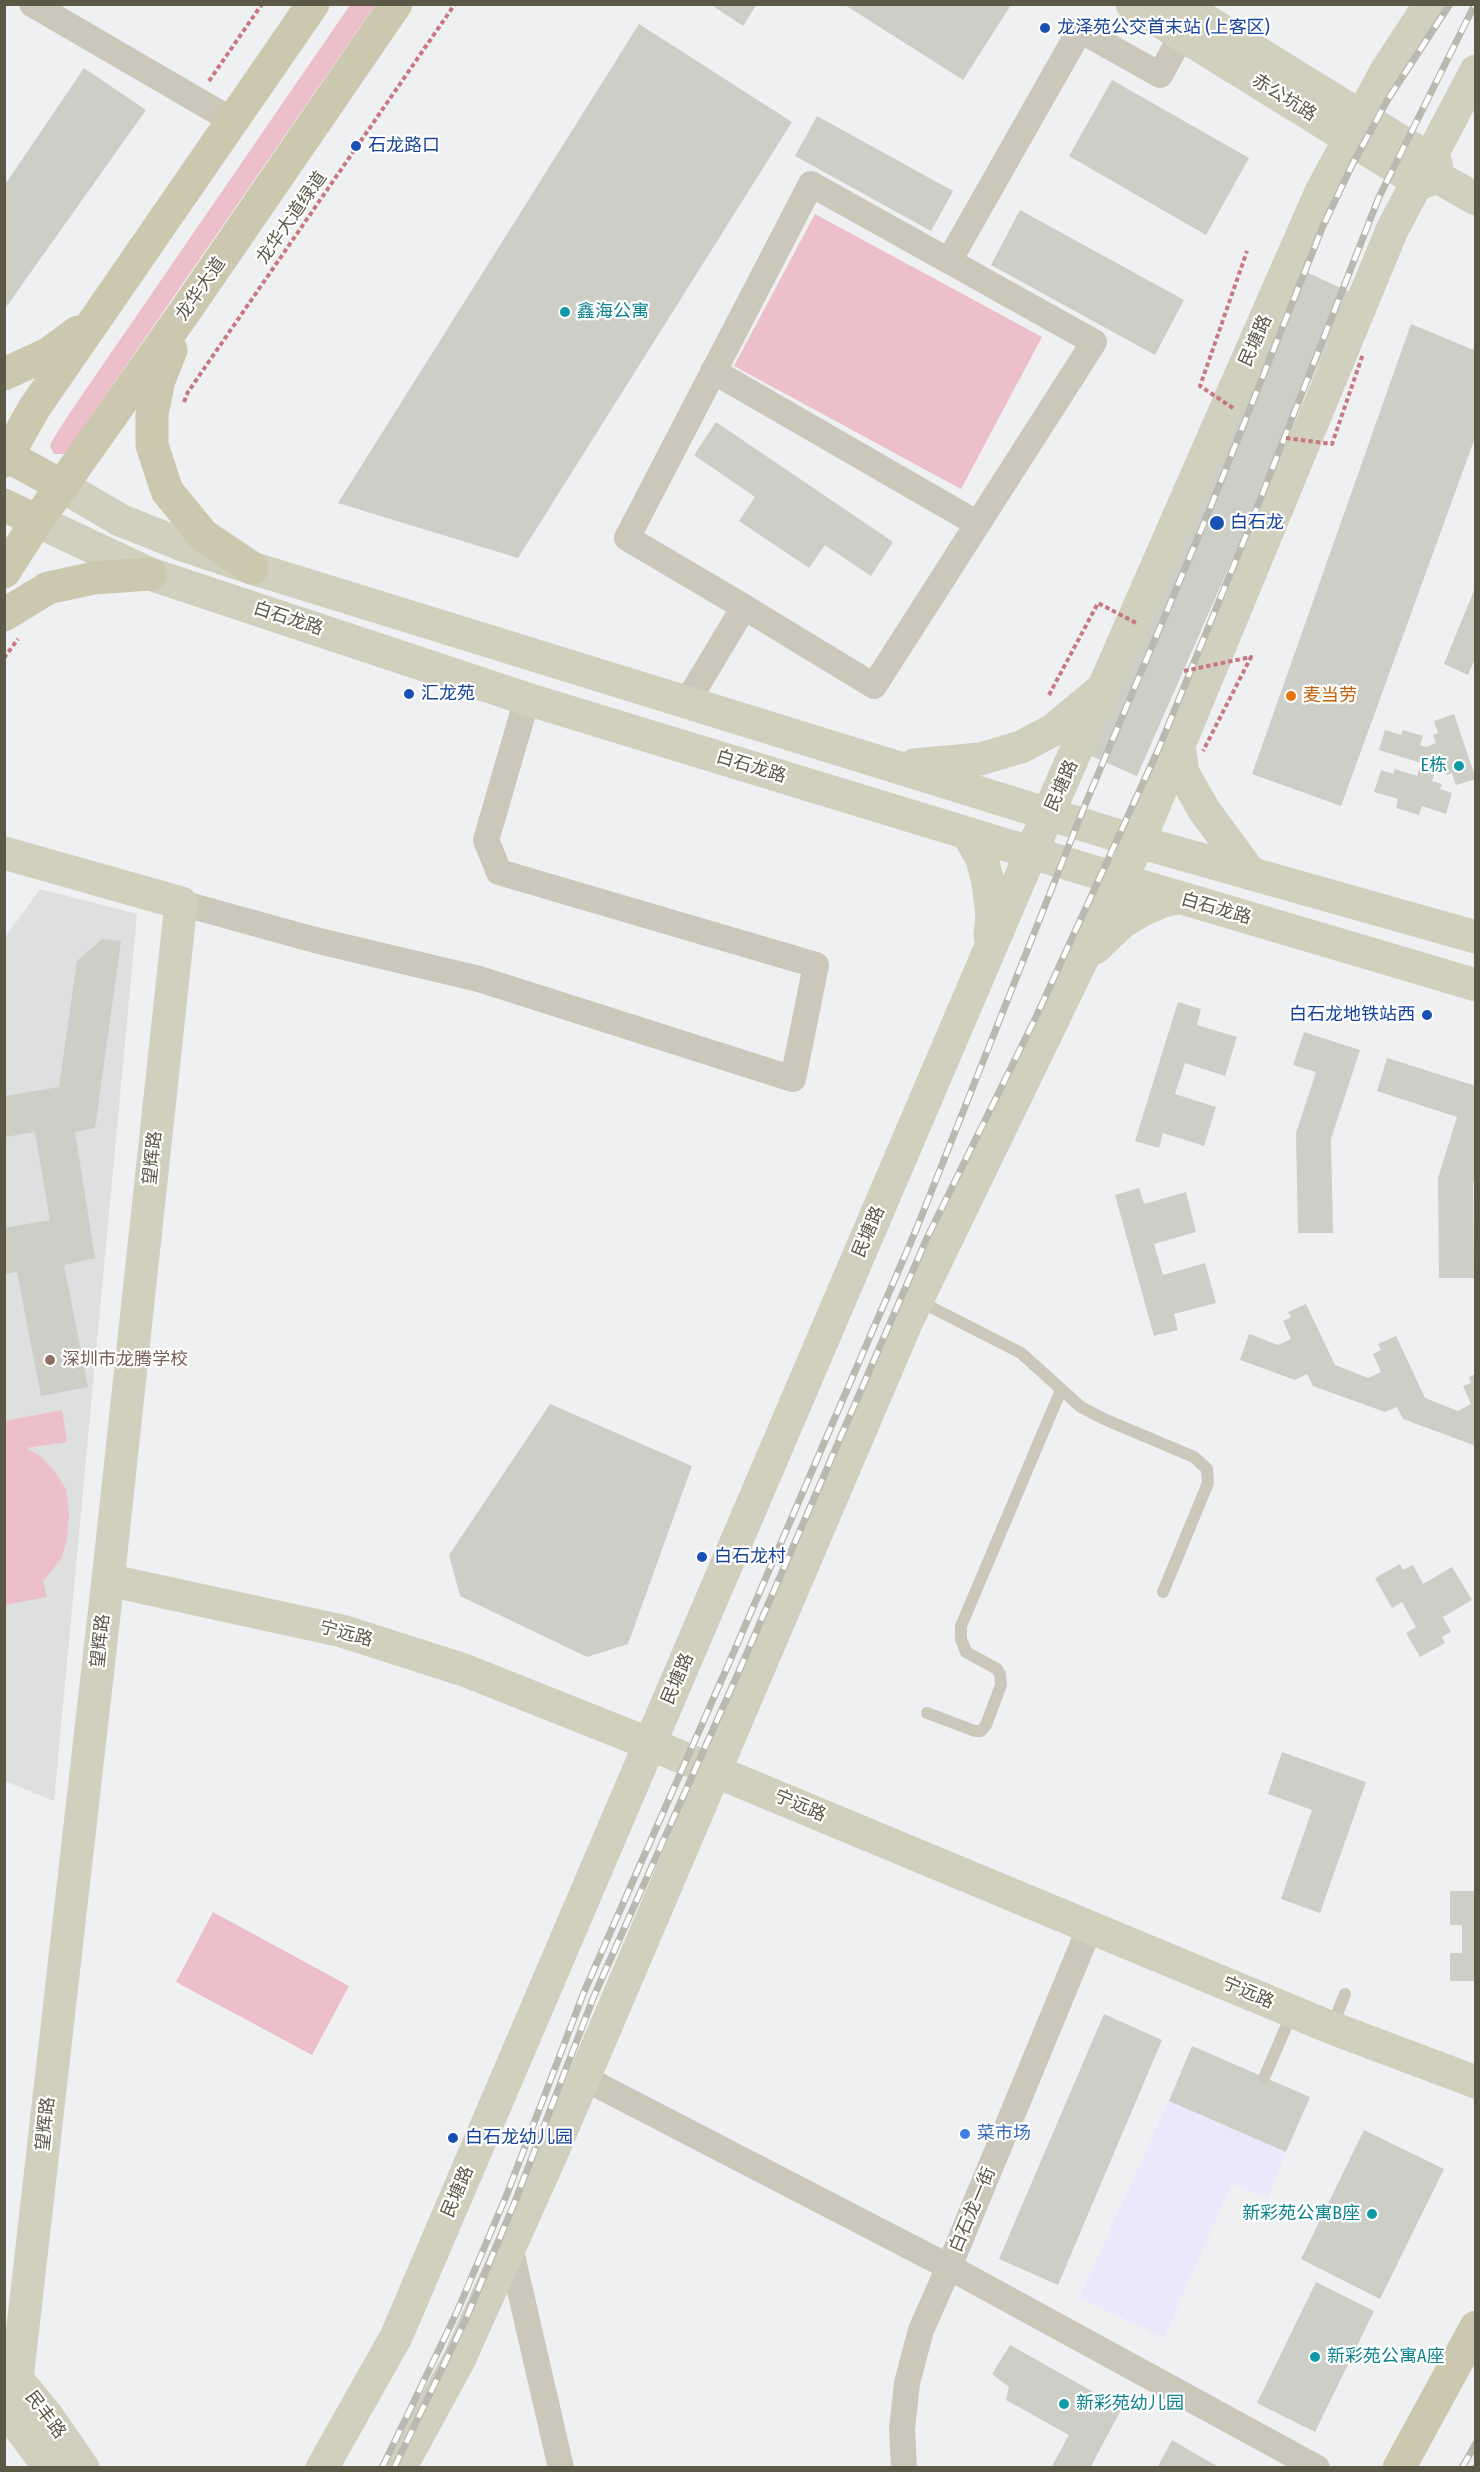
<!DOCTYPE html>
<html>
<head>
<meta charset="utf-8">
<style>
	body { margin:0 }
	#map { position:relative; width:1480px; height:2472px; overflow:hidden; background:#eef0f1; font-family:"Fira Sans Condensed",sans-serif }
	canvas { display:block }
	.frame { position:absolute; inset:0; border:6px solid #5b5847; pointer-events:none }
</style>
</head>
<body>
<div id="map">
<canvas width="1480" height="2472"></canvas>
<div class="frame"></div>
</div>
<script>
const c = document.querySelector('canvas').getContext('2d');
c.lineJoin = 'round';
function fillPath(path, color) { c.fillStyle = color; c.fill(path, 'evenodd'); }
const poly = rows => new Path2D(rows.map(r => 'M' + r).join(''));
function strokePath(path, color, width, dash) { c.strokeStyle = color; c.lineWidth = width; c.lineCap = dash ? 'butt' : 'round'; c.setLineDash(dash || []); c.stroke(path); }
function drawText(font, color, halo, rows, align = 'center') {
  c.font = font + ' "Fira Sans Condensed","Noto Sans SC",sans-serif'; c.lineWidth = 4.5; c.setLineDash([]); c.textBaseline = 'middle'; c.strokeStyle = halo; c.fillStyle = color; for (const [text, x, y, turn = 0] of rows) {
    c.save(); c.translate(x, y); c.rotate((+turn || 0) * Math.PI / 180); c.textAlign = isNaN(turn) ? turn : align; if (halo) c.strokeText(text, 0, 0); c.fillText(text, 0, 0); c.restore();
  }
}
fillPath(poly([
	[1169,2101,1286,2152,1268,2199,1232,2183,1164,2337,1079,2298]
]), '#eae8fb');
fillPath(poly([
	[40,889,137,914,54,1801,5,1781,4,939]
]), '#dedfdf');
fillPath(poly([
	[350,5,375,5,83,428,68,451,63,454,54,454,50,446,52,441,67,417],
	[815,214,1042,337,961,489,734,366],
	[62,1410,67,1442,26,1448,40,1456,52,1468,66,1489,69,1513,67,1540,61,1559,43,1581,47,1597,5,1605,5,1421],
	[213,1912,349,1986,312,2055,176,1982]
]), '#edbfca');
fillPath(poly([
	[710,4,757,4,743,26],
	[845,5,1011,5,963,80],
	[639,24,792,122,518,558,338,503],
	[84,68,146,110,4,310,4,186],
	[1112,80,1249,158,1206,235,1069,156],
	[817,116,953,191,931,231,795,156],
	[1020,210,1184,300,1155,355,991,265],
	[1295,267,1350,292,1137,776,1082,752],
	[1411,324,1476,351,1476,435,1341,806,1252,774],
	[716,422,893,542,871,576,825,545,809,568,739,521,755,497,694,455],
	[1475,588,1476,656,1468,675,1444,664],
	[1454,714,1476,779,1456,785,1452,773,1447,775,1442,758,1439,759,1432,781,1442,784,1440,789,1452,793,1446,814,1422,806,1419,815,1396,808,1398,799,1374,792,1381,770,1393,774,1395,769,1417,776,1421,763,1379,750,1385,730,1401,735,1403,730,1423,736,1420,745,1426,747,1436,743,1433,735,1438,733,1434,721],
	[102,939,121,941,95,1128,75,1132,95,1258,64,1265,88,1387,41,1396,17,1272,4,1274,4,1228,50,1220,35,1132,5,1137,5,1096,59,1087,77,961],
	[1178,1002,1201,1009,1197,1025,1237,1037,1225,1076,1185,1063,1175,1094,1216,1107,1204,1146,1163,1133,1159,1148,1135,1141],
	[1304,1032,1360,1050,1331,1139,1333,1233,1298,1233,1296,1133,1316,1072,1293,1065],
	[1387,1058,1476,1086,1476,1176,1473,1183,1474,1278,1439,1278,1438,1178,1457,1117,1377,1091],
	[1139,1188,1144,1204,1186,1192,1196,1232,1154,1244,1163,1275,1205,1263,1216,1303,1174,1314,1178,1330,1154,1336,1115,1195],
	[1306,1304,1335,1365,1368,1378,1381,1372,1373,1354,1381,1350,1378,1344,1396,1336,1425,1398,1458,1411,1471,1404,1463,1386,1471,1383,1469,1377,1476,1374,1476,1446,1403,1419,1397,1407,1385,1412,1313,1386,1307,1374,1295,1380,1240,1360,1249,1334,1278,1345,1291,1339,1283,1321,1291,1317,1288,1312],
	[550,1404,692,1466,628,1644,587,1657,460,1596,449,1555],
	[1400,1564,1403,1570,1413,1565,1423,1584,1452,1567,1472,1600,1443,1617,1451,1632,1442,1637,1445,1643,1420,1657,1406,1633,1416,1627,1402,1602,1392,1608,1375,1578],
	[1282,1752,1366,1782,1320,1913,1281,1899,1312,1810,1268,1794],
	[1450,1891,1476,1891,1476,1981,1450,1981,1450,1953,1462,1953,1462,1925,1450,1925],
	[1104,2014,1162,2040,1058,2285,999,2259],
	[1192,2046,1310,2097,1286,2152,1169,2101],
	[1364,2130,1444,2169,1380,2299,1301,2259],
	[1316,2282,1374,2311,1315,2432,1257,2403],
	[1010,2345,1122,2408,1090,2468,1051,2468,1069,2435,1006,2400,1009,2387,992,2374],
	[1172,2440,1220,2468,1157,2468]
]), '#cdcec6');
strokePath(poly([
	[209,81,262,4],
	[184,402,188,392,455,4],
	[4,658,18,639]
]), '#c97882', 4, [4.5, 3]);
strokePath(poly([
	[919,1301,1021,1353,1081,1407,1104,1419,1194,1457,1207,1469,1208,1483,1163,1592],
	[927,1713,975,1731,981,1731,986,1725,1001,1685,1000,1674,997,1669,966,1652,961,1639,961,1626,1061,1390],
	[1332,2027,1345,1994],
	[1264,2078,1292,2013]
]), '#cbc8bb', 12);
strokePath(poly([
	[32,4,233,121],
	[949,261,1080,30,1160,75,1182,35],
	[713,371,978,524],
	[687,702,744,607,627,538,811,184,1094,342,874,686,744,607],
	[181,903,315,940,479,979,793,1079,816,965,499,872,486,840,527,699],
	[584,2078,949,2267,1317,2468],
	[510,2247,561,2468],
	[904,2468,902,2429,907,2383,921,2330,949,2267,1090,1927]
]), '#cbc8bb', 26);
strokePath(poly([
	[1132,4,1421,183,1437,177],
	[1179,4,1436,163,1437,175],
	[1437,177,1476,199],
	[62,486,120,520,180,544,252,568,1139,842,1476,937],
	[37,521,150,574,527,699,1121,880,1476,985],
	[1179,746,1183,773,1204,810,1251,874],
	[914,765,980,759,1021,747,1053,730,1100,691],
	[968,834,982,859,988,882,992,916,990,935],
	[4,853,181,903,108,1580,17,2379],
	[1095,948,1121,923,1142,910,1166,900,1181,898],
	[108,1580,342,1631,464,1670,650,1744,1332,2028,1476,2082],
	[4,2363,47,2416,83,2468],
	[4,2407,50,2468],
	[322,2468,396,2337,1031,853,1321,192,1386,71,1430,4],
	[400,2468,459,2360,548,2162,907,1321,1139,842,1392,230,1476,71]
]), '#d1cfbd', 33);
strokePath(poly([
	[171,350,159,380,152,414,152,445,167,491,203,535,252,568],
	[4,374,48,354,78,332],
	[4,454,62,486],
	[4,461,35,407,313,4],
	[4,505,37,521],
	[4,572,37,521,186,310,396,4],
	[4,615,48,588,94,578,150,574],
	[1399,2468,1476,2327]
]), '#ccc8af', 33);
const rail = poly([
	[382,2468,456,2314,507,2194,584,1992,729,1663,916,1230,1085,805,1207,516,1323,226,1353,163,1388,99,1450,4],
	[394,2468,466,2319,516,2199,594,1996,740,1669,927,1238,1036,1017,1159,748,1247,533,1379,197,1475,4],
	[1462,2468,1476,2443],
	[1475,2468,1476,2467]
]);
strokePath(rail, '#b9b9b1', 7);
strokePath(rail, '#fff', 4.5, [14]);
strokePath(poly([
	[1233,408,1200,386,1247,251],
	[1286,438,1332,444,1363,354],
	[1184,671,1251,657,1203,751],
	[1049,695,1098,603,1138,624]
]), '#c97882', 4, [4.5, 3]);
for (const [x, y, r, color] of [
	[1045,28,6,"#1a4fb4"],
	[356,146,6,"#1a4fb4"],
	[565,312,6,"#0f9aa8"],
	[1217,523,8,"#1a4fb4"],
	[409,694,6,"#1a4fb4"],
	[1291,696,6,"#e8710a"],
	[1459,766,6,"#0f9aa8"],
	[1427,1015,6,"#1a4fb4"],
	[50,1360,6,"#8d6e63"],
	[702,1557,6,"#1a4fb4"],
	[965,2134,6,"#3f7fe0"],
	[453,2138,6,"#1a4fb4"],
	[1372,2214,6,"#0f9aa8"],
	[1315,2357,6,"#0f9aa8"],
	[1064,2404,6,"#0f9aa8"]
]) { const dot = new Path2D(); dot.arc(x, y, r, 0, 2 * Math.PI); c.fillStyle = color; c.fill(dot); strokePath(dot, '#fff', 2); }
drawText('18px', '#164399', '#fff', [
	["龙泽苑公交首末站 (上客区)",1057,28],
	["石龙路口",368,146],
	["白石龙",1230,523],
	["汇龙苑",421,694],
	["白石龙地铁站西",1415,1015,"right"],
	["白石龙村",714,1557],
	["白石龙幼儿园",465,2138]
], 'left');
drawText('18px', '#5b5847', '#fff', [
	["赤公坑路",1284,98,32],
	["龙华大道绿道",292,218,-55],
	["龙华大道",201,289,-55],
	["民塘路",1256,341,-66],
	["白石龙路",288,619,18],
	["白石龙路",751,767,17],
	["民塘路",1062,786,-66],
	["白石龙路",1216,909,16],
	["望辉路",153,1158,-84],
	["民塘路",869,1232,-67],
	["宁远路",346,1634,15],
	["望辉路",101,1641,-84],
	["民塘路",678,1679,-67],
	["宁远路",800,1806,23],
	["宁远路",1248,1993,23],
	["望辉路",46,2124,-84],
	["民塘路",458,2192,-67],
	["白石龙一街",973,2210,-67],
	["民丰路",45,2415,53]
]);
drawText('18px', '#0d838f', '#fff', [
	["鑫海公寓",577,312],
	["E栋",1447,766,"right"],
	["新彩苑公寓B座",1360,2214,"right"],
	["新彩苑公寓A座",1327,2357],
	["新彩苑幼儿园",1076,2404]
], 'left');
drawText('18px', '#c56008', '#fff', [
	["麦当劳",1303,696]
], 'left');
drawText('18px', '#785e54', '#fff', [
	["深圳市龙腾学校",62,1360]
], 'left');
drawText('18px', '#366cbe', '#fff', [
	["菜市场",977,2134]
], 'left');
</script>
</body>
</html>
